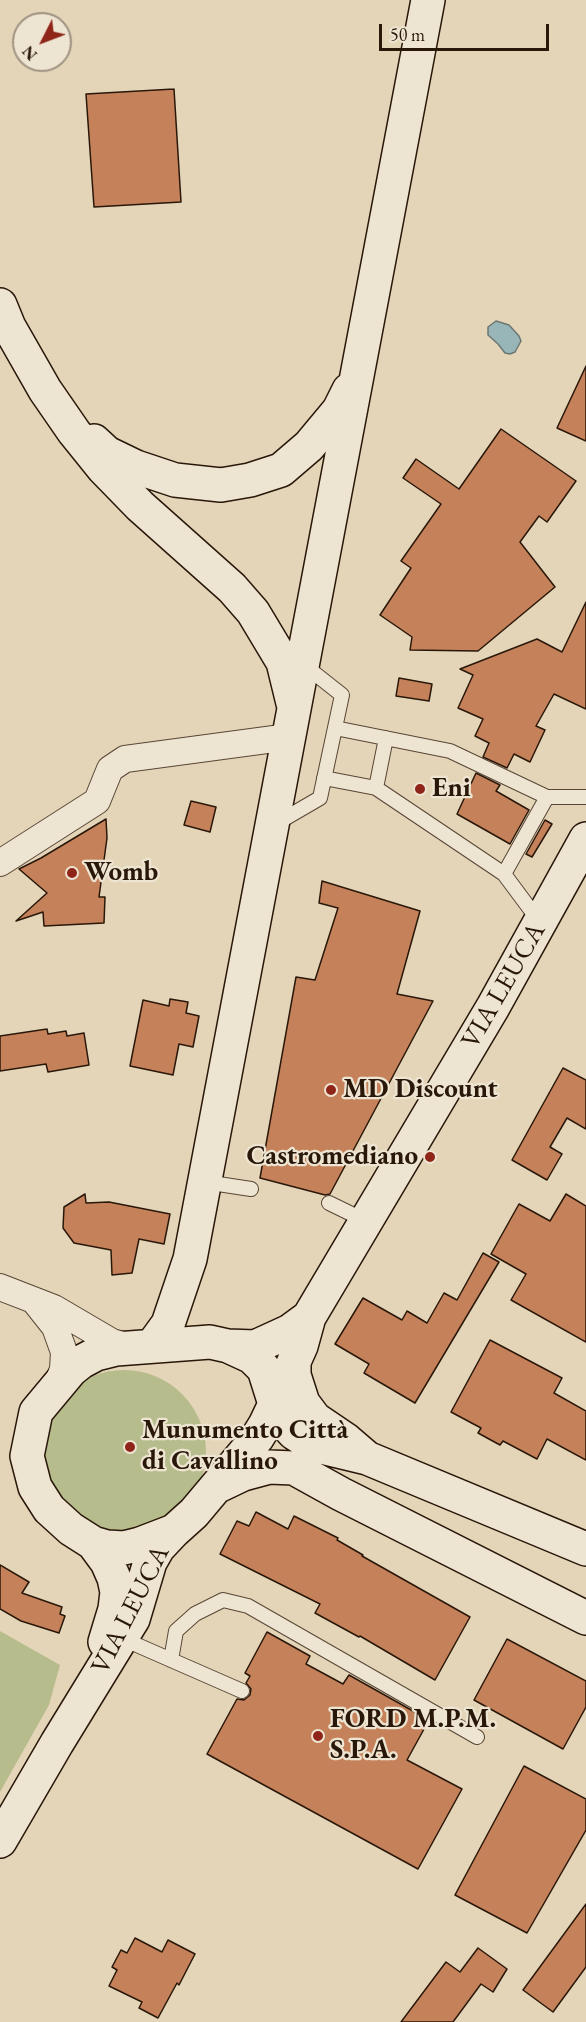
<!DOCTYPE html>
<html>
<head>
<meta charset="utf-8">
<style>
	body { margin:0 }
	#map { position:relative; width:586px; height:2022px; overflow:hidden; background:#e4d5b8; font-family:"EB Garamond",serif }
	canvas { display:block }
	.north { position:absolute; left:12px; top:12px; width:60px; height:60px; box-sizing:border-box; background:#ede4d1; border:2px solid #9f9281; border-radius:50%; rotate:228deg; font-size:16px; font-weight:700; line-height:24px; text-align:center; color:#291709 }
	.north::after { content:''; display:block; margin:auto; width:21px; height:27px; background:#8f2418; clip-path:polygon(50% 0,100% 100%,50% 72%,0 100%) }
	.scale { position:absolute; left:379px; top:24px; width:170px; height:27px; box-sizing:border-box; border:3px solid #291709; border-top:0; padding-left:8px; font-size:18px; line-height:21px; white-space:nowrap; color:#291709; -webkit-text-stroke:4px #ede4d1; paint-order:stroke }
</style>
</head>
<body>
<div id="map">
<canvas width="586" height="2022"></canvas>
<div class="north">N</div>
<div class="scale">50 m</div>
</div>
<script>
const c = document.querySelector('canvas').getContext('2d');
c.lineJoin = 'round';
function fillPath(path, color) { c.fillStyle = color; c.fill(path, 'evenodd'); }
const poly = rows => new Path2D(rows.map(r => 'M' + r).join(''));
function strokePath(path, color, width, dash) { c.strokeStyle = color; c.lineWidth = width; c.lineCap = dash ? 'butt' : 'round'; c.setLineDash(dash || []); c.stroke(path); }
function drawText(font, color, halo, rows, align = 'center') {
  c.font = font + ' "EB Garamond",serif'; c.lineWidth = 4.5; c.setLineDash([]); c.textBaseline = 'middle'; c.strokeStyle = halo; c.fillStyle = color; for (const [text, x, y, turn = 0] of rows) {
    c.save(); c.translate(x, y); c.rotate((+turn || 0) * Math.PI / 180); c.textAlign = isNaN(turn) ? turn : align; if (halo) c.strokeText(text, 0, 0); c.fillText(text, 0, 0); c.restore();
  }
}
fillPath(poly([
	'42 1452a82 82 0 1 1 164 0a82 82 0 1 1-164 0Z',
	[0,1631,60,1665,49,1705,0,1792]
]), '#b7bc8d');
const water = poly([
	[496,321,509,325,519,336,521,341,515,352,510,354,505,353,498,344,488,335,488,327,496,321]
]);
fillPath(water, '#98b6b8');
strokePath(water, '#6c7672', 1.5);
const building = poly([
	[174,89,181,202,94,207,86,94,174,89],
	[586,366,586,441,557,428,586,366],
	[501,429,576,481,547,522,539,516,520,542,555,587,478,651,410,650,412,637,380,615,411,568,401,561,441,504,403,478,416,459,459,489,501,429],
	[586,602,586,709,554,694,536,726,545,730,530,762,514,754,507,768,483,757,489,743,475,736,483,719,458,708,473,675,460,669,537,639,562,652,586,602],
	[399,678,432,684,429,701,396,696,399,678],
	[476,773,500,785,496,791,529,810,510,844,457,814,476,773],
	[191,801,216,807,210,832,184,825,191,801],
	[106,819,107,838,99,897,105,897,104,923,44,926,43,912,16,921,47,893,19,869,41,858,106,819],
	[545,820,552,824,532,857,526,854,545,820],
	[322,881,420,911,397,994,433,1001,330,1194,325,1195,260,1178,296,977,315,980,338,908,319,903,322,881],
	[170,999,188,1002,186,1013,199,1016,193,1047,179,1044,173,1075,130,1066,143,1000,169,1006,170,999],
	[47,1029,48,1034,66,1031,67,1036,84,1033,89,1065,48,1072,46,1064,0,1071,0,1036,47,1029],
	[563,1068,586,1080,586,1129,567,1118,550,1147,562,1154,547,1180,512,1160,563,1068],
	[85,1194,86,1203,109,1202,170,1214,164,1244,139,1239,132,1273,112,1275,111,1250,74,1243,63,1228,64,1207,85,1194],
	[566,1194,586,1206,586,1342,511,1300,526,1274,491,1254,519,1204,550,1221,566,1194],
	[483,1253,499,1262,415,1403,364,1373,369,1364,335,1344,363,1298,402,1320,407,1311,427,1323,444,1293,457,1300,483,1253],
	[490,1340,562,1378,554,1393,586,1411,586,1460,547,1439,537,1459,503,1441,500,1445,478,1433,481,1428,451,1412,490,1340],
	[256,1512,288,1529,294,1516,338,1538,337,1540,363,1555,362,1556,470,1617,435,1680,360,1636,359,1637,315,1613,320,1604,220,1554,237,1521,249,1526,256,1512],
	[0,1565,29,1582,22,1593,62,1607,60,1614,65,1616,59,1633,21,1621,0,1609,0,1565],
	[267,1632,310,1656,306,1664,343,1684,349,1675,429,1720,407,1760,462,1789,418,1869,207,1754,237,1699,244,1700,250,1695,251,1689,246,1683,250,1676,245,1673,267,1632],
	[507,1639,586,1681,586,1707,563,1749,474,1700,507,1639],
	[524,1766,586,1799,586,1830,527,1933,455,1895,524,1766],
	[586,1904,586,1967,553,2012,523,1990,586,1904],
	[135,1938,162,1952,168,1940,195,1954,179,1985,177,1983,158,2018,139,2008,142,2002,109,1986,117,1970,112,1967,121,1950,127,1953,135,1938],
	[478,1948,507,1969,493,1992,481,1984,453,2022,401,2022,446,1962,460,1972,478,1948]
]);
fillPath(building, '#c5825a');
strokePath(building, '#291709', 1.5);
const lane = poly([
	[335,728,450,751,547,797],
	[324,778,376,788,504,874],
	[376,788,386,738],
	[277,823,320,798,342,695,304,665],
	[539,921,504,874,547,797,586,797],
	[205,1182,251,1189],
	[329,1203,366,1221],
	[121,1638,242,1691],
	[171,1660,176,1631,195,1614,223,1600,248,1606,477,1737]
]);
const street = poly([
	[0,863,97,801,110,769,125,759,289,737],
	[0,1287,54,1308,112,1342,130,1347],
	[36,1303,55,1327,64,1352,63,1369,56,1388]
]);
const secondary = poly([
	[0,305,9,327,45,390,74,432,103,468,140,506,232,588,253,612,283,662,293,703],
	[94,441,107,453,136,467,175,480,221,485,250,480,281,470,309,446,339,410,349,390],
	[152,1346,168,1324,190,1259,428,0],
	[228,1346,255,1347,290,1331,309,1317],
	[294,1361,294,1375,303,1403,315,1419,346,1440,367,1458,586,1549],
	[367,1458,313,1445,294,1433,282,1420,275,1404,264,1369,252,1357,228,1346,210,1342,116,1349,96,1354,81,1362,71,1370,36,1412,27,1456,35,1487,49,1509,71,1529,93,1543,107,1547,124,1548,140,1544,174,1531,194,1513,257,1438,265,1425,275,1404,301,1346,309,1317,493,1007,586,839],
	[220,1485,243,1474,269,1467,294,1468,341,1494,586,1618],
	[93,1543,107,1562,114,1578,117,1592,115,1609,105,1642],
	[0,1841,57,1743,133,1619,150,1562,158,1548,174,1531]
]);
strokePath(lane, '#584635', 16);
strokePath(street, '#584635', 28);
strokePath(secondary, '#291709', 36);
strokePath(lane, '#ede4d1', 14);
strokePath(street, '#ede4d1', 26);
strokePath(secondary, '#ede4d1', 33);
for (const [x, y, r, color] of [
	[420,789,6,"#8f2418"],
	[72,873,6,"#8f2418"],
	[331,1090,6,"#8f2418"],
	[430,1157,6,"#8f2418"],
	[130,1447,6,"#8f2418"],
	[318,1736,6,"#8f2418"]
]) { const dot = new Path2D(); dot.arc(x, y, r, 0, 2 * Math.PI); c.fillStyle = color; c.fill(dot); strokePath(dot, '#ede4d1', 2); }
drawText('bold 27px', '#291709', '#ede4d1', [
	["Eni",432,789],
	["Womb",84,873],
	["MD Discount",343,1090],
	["Castromediano",418,1157,"right"],
	["Munumento Città",142,1431],
	["di Cavallino",142,1462],
	["FORD M.P.M.",330,1720],
	["S.P.A.",330,1751]
], 'left');
drawText('27px', '#291709', '#ede4d1', [
	["VIA LEUCA",504,986,-60],
	["VIA LEUCA",131,1610,-63]
]);
</script>
</body>
</html>
